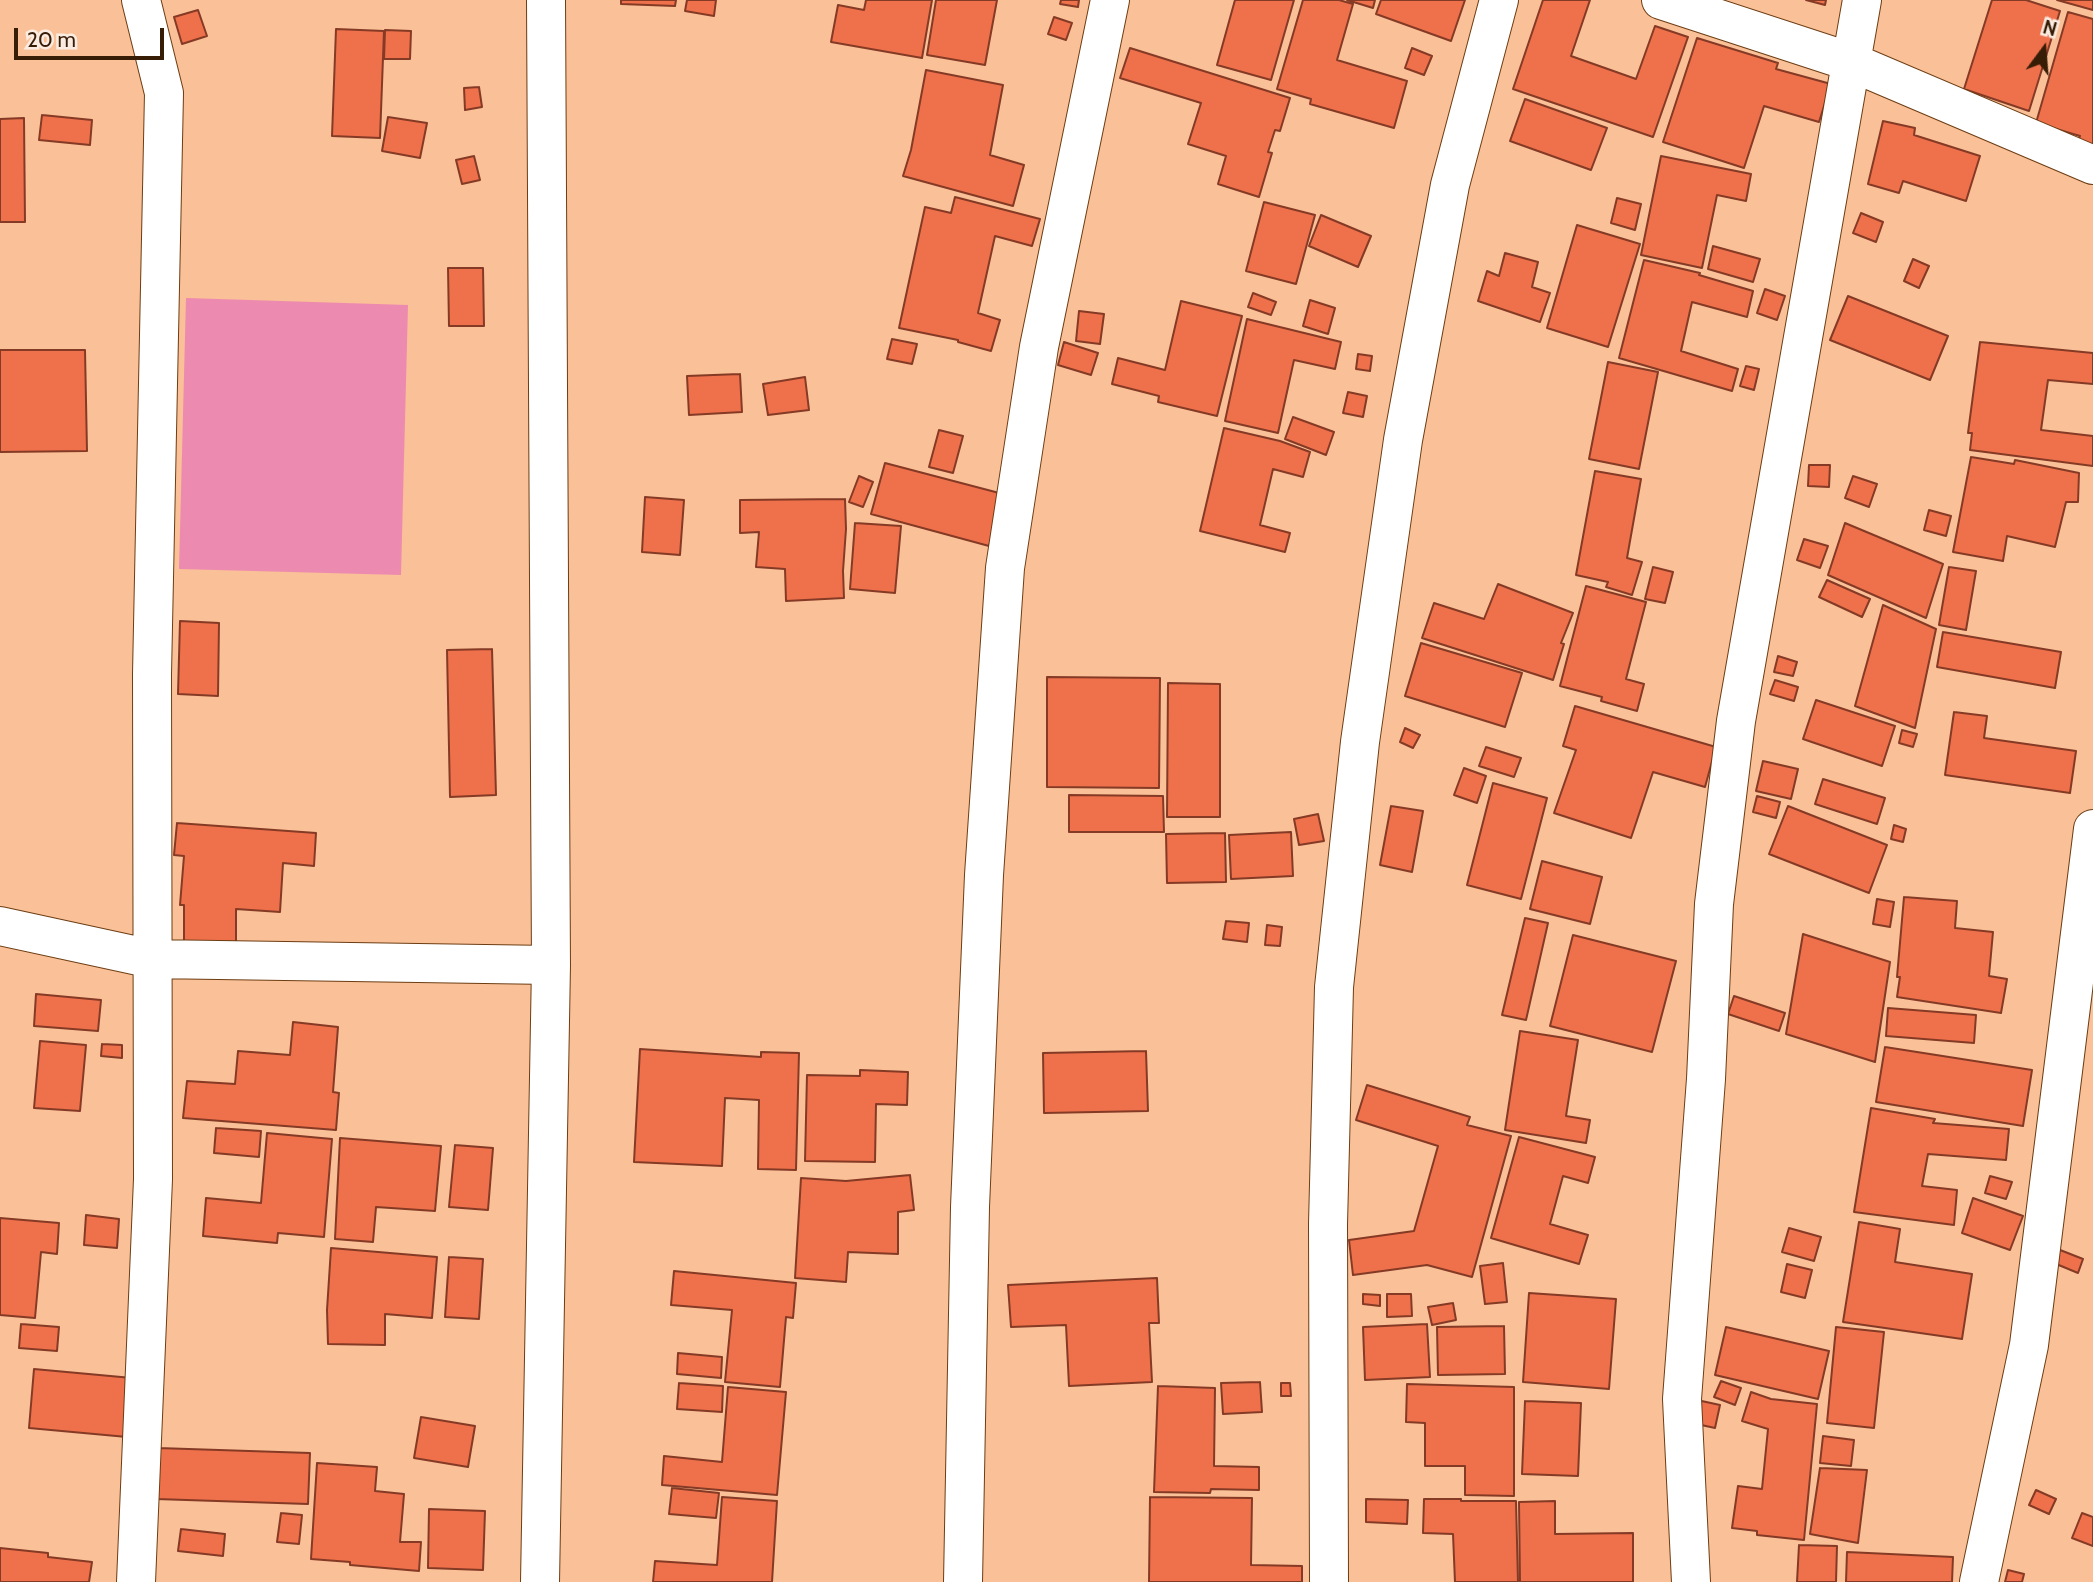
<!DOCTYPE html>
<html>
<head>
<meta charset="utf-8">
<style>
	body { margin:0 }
	#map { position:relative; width:2093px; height:1582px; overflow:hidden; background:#fac097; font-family:Cabin,sans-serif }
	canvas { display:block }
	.north { position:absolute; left:2009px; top:14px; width:70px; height:70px; -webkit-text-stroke:5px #fbece1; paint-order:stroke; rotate:16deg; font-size:19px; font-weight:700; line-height:28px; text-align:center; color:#371c06 }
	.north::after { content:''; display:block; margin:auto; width:24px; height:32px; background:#371c06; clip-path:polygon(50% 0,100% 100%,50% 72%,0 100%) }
	.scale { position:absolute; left:14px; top:28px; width:150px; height:32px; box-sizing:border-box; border:4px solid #371c06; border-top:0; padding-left:9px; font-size:21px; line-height:24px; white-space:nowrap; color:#371c06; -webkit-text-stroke:5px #fbece1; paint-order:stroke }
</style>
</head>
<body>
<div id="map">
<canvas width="2093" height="1582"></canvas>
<div class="north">N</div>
<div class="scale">20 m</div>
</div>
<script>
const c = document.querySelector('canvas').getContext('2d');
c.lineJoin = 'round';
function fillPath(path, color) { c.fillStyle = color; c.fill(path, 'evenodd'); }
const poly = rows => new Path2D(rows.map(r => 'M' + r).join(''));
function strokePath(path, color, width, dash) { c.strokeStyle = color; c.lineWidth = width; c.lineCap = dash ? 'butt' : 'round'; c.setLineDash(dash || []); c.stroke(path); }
fillPath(poly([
	[186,298,408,305,401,575,179,569]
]), '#ed8aaf');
const building = poly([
	[621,0,676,0,675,6,621,4,621,0],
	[687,0,716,0,714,16,685,11,687,0],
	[866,0,932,0,922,58,831,42,838,5,864,10,866,0],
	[936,0,997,0,985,65,927,55,936,0],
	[1061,0,1079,0,1078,7,1060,4,1061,0],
	[1235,0,1294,0,1271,80,1217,65,1235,0],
	[1303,0,1339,0,1353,4,1337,60,1407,81,1394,128,1310,104,1311,99,1277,89,1303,0],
	[1347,0,1375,0,1373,8,1347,0],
	[1381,0,1465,0,1451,41,1376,14,1381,0],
	[1543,0,1590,0,1571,56,1636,79,1655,26,1688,37,1653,137,1513,89,1543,0],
	[1806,0,1826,0,1825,5,1806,0],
	[1992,0,2026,0,2060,11,2029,111,1964,89,1992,0],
	[2057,0,2093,0,2093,10,2057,0],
	[198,10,207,36,182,44,174,17,198,10],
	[2068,12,2093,19,2093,145,2078,140,2080,136,2036,123,2068,12],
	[1054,17,1072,23,1066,40,1048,34,1054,17],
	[336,29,384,31,380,138,332,136,336,29],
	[385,30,411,31,410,59,384,59,385,30],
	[1697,38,1778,63,1776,69,1831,84,1819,122,1764,106,1744,168,1663,142,1697,38],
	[1130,48,1290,98,1280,131,1275,130,1268,152,1272,153,1259,197,1218,184,1226,156,1188,144,1201,103,1120,78,1130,48],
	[1412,48,1432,56,1424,75,1405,68,1412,48],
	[926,70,1003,85,990,155,1024,165,1013,206,903,176,911,150,926,70],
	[479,87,482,107,465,110,464,88,479,87],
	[1525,99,1607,128,1591,170,1510,141,1525,99],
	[42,115,92,120,90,145,39,140,42,115],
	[388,117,427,123,420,158,382,151,388,117],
	[24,118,25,222,0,222,0,119,24,118],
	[1883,121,1915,128,1914,135,1980,156,1966,201,1903,181,1899,193,1868,184,1883,121],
	[474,156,480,180,462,184,456,160,474,156],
	[1661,156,1751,174,1746,201,1717,195,1702,268,1641,255,1661,156],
	[955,197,1040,219,1032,246,995,236,978,313,1000,320,991,351,958,342,958,340,899,328,925,207,951,213,955,197],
	[1617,198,1641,204,1635,230,1611,223,1617,198],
	[1264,202,1315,215,1296,284,1246,271,1264,202],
	[1861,213,1883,222,1876,242,1853,233,1861,213],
	[1321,215,1371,236,1358,267,1309,246,1321,215],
	[1577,225,1640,244,1608,347,1547,328,1577,225],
	[1713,246,1760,259,1753,282,1708,269,1713,246],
	[1505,253,1538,262,1532,287,1550,293,1540,322,1478,301,1487,271,1499,276,1505,253],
	[1913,259,1929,266,1919,288,1904,281,1913,259],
	[1644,260,1700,273,1699,275,1753,291,1747,317,1692,302,1681,351,1738,369,1732,391,1619,358,1644,260],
	[448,268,483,268,484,326,449,326,448,268],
	[1765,289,1785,296,1777,320,1757,313,1765,289],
	[1253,293,1276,302,1271,315,1248,307,1253,293],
	[1848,296,1948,336,1930,380,1830,340,1848,296],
	[1310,300,1335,308,1328,334,1303,326,1310,300],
	[1181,301,1242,316,1217,416,1158,402,1159,396,1112,384,1118,358,1165,370,1181,301],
	[1079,311,1104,314,1100,344,1076,341,1079,311],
	[1247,319,1341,342,1335,369,1294,360,1278,433,1225,421,1247,319],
	[892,339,917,344,912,364,887,359,892,339],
	[1064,342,1098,353,1091,375,1058,365,1064,342],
	[1980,342,2093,353,2093,384,2048,380,2041,430,2093,436,2093,466,1970,450,1972,433,1968,433,1980,342],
	[0,350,85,350,87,451,0,452,0,350],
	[1358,354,1372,356,1370,371,1356,369,1358,354],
	[1608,362,1658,372,1639,469,1589,459,1608,362],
	[1746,366,1759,369,1754,390,1740,386,1746,366],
	[740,374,742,412,689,415,687,376,740,374],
	[805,377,809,410,768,415,763,384,805,377],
	[1348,392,1367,396,1363,417,1343,413,1348,392],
	[1293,417,1334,432,1326,455,1285,439,1293,417],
	[1224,428,1280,441,1310,452,1303,477,1273,469,1260,525,1290,533,1285,552,1200,531,1224,428],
	[939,430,963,436,953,473,929,467,939,430],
	[1971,457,2014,464,2015,460,2079,473,2078,502,2066,502,2055,547,2007,536,2003,561,1953,552,1971,457],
	[885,463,1003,494,989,546,871,514,885,463],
	[1809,465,1830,465,1829,487,1808,486,1809,465],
	[1595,471,1641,479,1627,558,1642,562,1632,595,1606,587,1608,582,1576,575,1595,471],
	[859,476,873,482,863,507,849,502,859,476],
	[1853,476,1877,484,1869,507,1845,498,1853,476],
	[645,497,684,500,680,555,642,552,645,497],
	[845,499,846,529,843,571,844,598,786,601,785,569,756,567,759,532,740,533,740,500,845,499],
	[1929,510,1951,516,1946,536,1924,530,1929,510],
	[855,523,901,526,895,593,850,589,855,523],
	[1845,523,1943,564,1926,618,1828,575,1845,523],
	[1804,539,1828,546,1820,568,1797,560,1804,539],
	[1653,567,1673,572,1665,603,1645,599,1653,567],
	[1949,567,1976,571,1966,630,1939,625,1949,567],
	[1827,580,1870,599,1862,617,1819,597,1827,580],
	[1498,584,1573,613,1561,643,1564,644,1553,680,1422,638,1434,603,1484,619,1498,584],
	[1586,586,1646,602,1626,679,1644,684,1637,711,1601,701,1602,697,1560,686,1586,586],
	[1883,605,1936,629,1915,728,1855,706,1883,605],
	[180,621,219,623,218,696,178,694,180,621],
	[1943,632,2061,652,2055,688,1937,667,1943,632],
	[1421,643,1522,673,1505,727,1405,696,1421,643],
	[492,649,496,795,450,797,447,650,492,649],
	[1778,656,1797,662,1793,676,1774,672,1778,656],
	[1047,677,1160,678,1159,788,1047,787,1047,677],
	[1775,680,1798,687,1794,701,1770,694,1775,680],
	[1168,683,1220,684,1220,817,1167,817,1168,683],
	[1816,700,1895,726,1882,766,1803,739,1816,700],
	[1575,706,1716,747,1705,787,1653,772,1631,838,1554,813,1576,750,1563,746,1575,706],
	[1954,712,1987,716,1984,738,2076,751,2070,793,1945,775,1954,712],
	[1405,728,1420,735,1413,748,1400,742,1405,728],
	[1902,730,1917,734,1913,747,1899,743,1902,730],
	[1486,747,1521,758,1514,777,1479,766,1486,747],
	[1763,761,1798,769,1791,799,1756,791,1763,761],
	[1464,768,1486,776,1477,803,1454,795,1464,768],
	[1823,779,1885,798,1877,824,1815,804,1823,779],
	[1493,783,1547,798,1521,899,1467,885,1493,783],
	[1069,795,1163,796,1164,832,1069,832,1069,795],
	[1757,796,1780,802,1776,818,1753,812,1757,796],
	[1391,806,1423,811,1412,872,1380,865,1391,806],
	[1788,806,1887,845,1869,893,1769,854,1788,806],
	[1318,814,1324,841,1299,845,1294,819,1318,814],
	[177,823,316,833,314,866,283,863,280,912,236,909,236,942,184,941,184,905,180,905,184,856,174,855,177,823],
	[1894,825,1906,829,1903,842,1891,839,1894,825],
	[1291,832,1293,876,1231,879,1229,835,1291,832],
	[1225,833,1226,882,1167,883,1166,834,1225,833],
	[1542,861,1602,877,1590,924,1530,909,1542,861],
	[1904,897,1957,901,1955,928,1993,932,1989,976,2007,979,2001,1013,1897,997,1900,977,1897,977,1904,897],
	[1877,899,1894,902,1890,927,1873,924,1877,899],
	[1525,918,1548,923,1526,1020,1502,1015,1525,918],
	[1226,921,1249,923,1247,942,1223,939,1226,921],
	[1267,925,1282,927,1280,946,1265,945,1267,925],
	[1803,934,1890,962,1875,1062,1786,1034,1803,934],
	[1573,935,1676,961,1652,1052,1550,1026,1573,935],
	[36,994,101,1000,98,1031,34,1026,36,994],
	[1734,996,1785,1013,1779,1031,1728,1014,1734,996],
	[1888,1008,1976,1015,1974,1043,1886,1036,1888,1008],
	[293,1022,338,1027,333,1092,339,1093,336,1130,183,1118,187,1081,235,1084,238,1051,290,1055,293,1022],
	[1520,1031,1578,1040,1566,1116,1590,1120,1586,1143,1505,1130,1520,1031],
	[40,1041,86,1045,80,1111,34,1108,40,1041],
	[102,1044,122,1045,122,1058,101,1056,102,1044],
	[1885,1047,2032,1070,2023,1126,1876,1102,1885,1047],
	[640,1049,761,1057,761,1052,799,1053,796,1170,758,1169,759,1100,725,1098,722,1166,634,1162,640,1049],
	[1146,1051,1148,1111,1044,1113,1043,1053,1146,1051],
	[860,1070,908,1072,907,1105,876,1104,875,1162,805,1161,807,1075,860,1076,860,1070],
	[1367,1085,1470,1117,1467,1125,1511,1136,1472,1277,1427,1265,1353,1275,1349,1240,1414,1231,1438,1146,1356,1120,1367,1085],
	[1871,1108,1935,1119,1933,1123,2009,1129,2006,1160,1928,1154,1922,1186,1957,1190,1954,1225,1854,1212,1871,1108],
	[216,1128,261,1131,259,1157,214,1153,216,1128],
	[267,1133,332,1139,324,1237,278,1233,277,1243,203,1236,206,1198,261,1203,267,1133],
	[1519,1137,1595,1157,1588,1183,1563,1176,1550,1224,1588,1235,1579,1264,1491,1238,1519,1137],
	[340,1138,441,1146,435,1211,376,1207,373,1242,335,1239,340,1138],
	[455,1145,493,1148,488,1210,449,1207,455,1145],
	[910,1175,914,1210,898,1212,898,1254,848,1252,846,1282,795,1278,801,1178,846,1181,910,1175],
	[1990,1176,2012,1182,2006,1199,1985,1193,1990,1176],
	[1973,1198,2023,1216,2010,1250,1962,1233,1973,1198],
	[86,1215,119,1219,117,1248,84,1245,86,1215],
	[0,1218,59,1223,57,1254,41,1252,35,1318,0,1315,0,1218],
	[1859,1222,1900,1229,1895,1262,1972,1274,1962,1339,1843,1322,1859,1222],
	[1789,1228,1821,1237,1814,1261,1782,1252,1789,1228],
	[331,1248,437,1257,432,1318,385,1314,385,1345,328,1344,327,1310,331,1248],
	[2055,1248,2083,1259,2078,1273,2049,1261,2055,1248],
	[449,1257,483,1259,479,1319,445,1317,449,1257],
	[1503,1263,1507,1302,1485,1304,1480,1266,1503,1263],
	[1787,1264,1812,1270,1805,1298,1781,1292,1787,1264],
	[674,1271,796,1283,793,1318,786,1317,780,1387,725,1382,732,1310,671,1305,674,1271],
	[1157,1278,1159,1323,1149,1323,1152,1382,1069,1386,1066,1325,1011,1327,1008,1285,1157,1278],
	[1529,1293,1616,1299,1609,1389,1523,1382,1529,1293],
	[1363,1294,1380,1295,1380,1306,1363,1304,1363,1294],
	[1387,1294,1411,1294,1412,1316,1387,1317,1387,1294],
	[1453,1303,1456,1320,1432,1325,1428,1307,1453,1303],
	[21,1324,59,1327,57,1351,19,1348,21,1324],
	[1427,1324,1430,1377,1365,1380,1363,1327,1427,1324],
	[1504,1326,1505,1374,1438,1375,1437,1327,1504,1326],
	[1726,1327,1829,1351,1818,1399,1715,1375,1726,1327],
	[1836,1327,1884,1332,1874,1428,1827,1423,1836,1327],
	[678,1353,722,1357,721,1378,677,1374,678,1353],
	[34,1369,132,1378,127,1437,29,1428,34,1369],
	[1721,1381,1741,1388,1735,1405,1714,1397,1721,1381],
	[1260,1382,1262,1412,1223,1414,1221,1383,1260,1382],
	[679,1383,723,1386,722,1412,677,1409,679,1383],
	[1281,1383,1290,1383,1291,1396,1281,1396,1281,1383],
	[1407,1384,1514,1387,1514,1496,1465,1495,1465,1466,1425,1466,1425,1423,1406,1422,1407,1384],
	[1158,1386,1215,1388,1214,1466,1259,1467,1259,1490,1211,1489,1210,1493,1154,1492,1158,1386],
	[728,1387,786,1392,777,1495,662,1485,664,1456,722,1462,728,1387],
	[1751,1392,1771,1399,1817,1404,1804,1540,1757,1535,1757,1531,1732,1528,1738,1486,1762,1489,1768,1429,1742,1421,1751,1392],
	[1697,1400,1720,1405,1715,1428,1692,1423,1697,1400],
	[1525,1401,1581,1403,1578,1476,1522,1474,1525,1401],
	[421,1417,475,1426,468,1467,414,1458,421,1417],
	[1823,1436,1854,1440,1851,1466,1820,1463,1823,1436],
	[158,1448,310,1453,308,1504,156,1499,158,1448],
	[317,1463,377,1467,375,1491,404,1494,400,1542,421,1542,419,1571,350,1565,350,1562,311,1559,317,1463],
	[1820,1468,1867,1470,1858,1543,1810,1534,1820,1468],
	[672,1488,719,1493,716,1518,669,1514,672,1488],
	[2036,1490,2056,1499,2049,1514,2029,1505,2036,1490],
	[722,1497,777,1501,772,1582,653,1582,655,1561,717,1565,722,1497],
	[1150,1497,1252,1498,1251,1565,1302,1566,1302,1582,1149,1582,1150,1497],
	[1366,1499,1408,1500,1407,1524,1366,1522,1366,1499],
	[1424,1499,1461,1499,1461,1501,1516,1501,1518,1582,1455,1582,1453,1534,1423,1533,1424,1499],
	[1555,1501,1555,1534,1633,1533,1633,1582,1520,1582,1519,1502,1555,1501],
	[429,1509,485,1511,483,1570,428,1568,429,1509],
	[281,1513,302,1515,299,1544,277,1542,281,1513],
	[2082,1513,2093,1517,2093,1546,2072,1538,2082,1513],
	[181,1529,225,1534,223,1556,178,1551,181,1529],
	[1799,1545,1837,1546,1836,1582,1797,1582,1799,1545],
	[0,1548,48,1553,48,1557,92,1562,89,1582,0,1582,0,1548],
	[1847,1552,1953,1557,1952,1582,1846,1582,1847,1552],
	[2008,1570,2024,1574,2022,1582,2005,1582,2008,1570]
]);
fillPath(building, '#ee714c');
strokePath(building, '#853a25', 2);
const street = poly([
	[1661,0,1851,62,2093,165],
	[0,926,152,959,551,965],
	[136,1582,153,1179,152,674,164,93,141,0],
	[540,1582,551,965,546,0],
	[963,1582,970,1207,984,875,1005,568,1039,347,1110,0],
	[1329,1582,1328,1224,1334,987,1360,742,1403,440,1450,185,1499,0],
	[1691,1582,1682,1399,1706,1079,1714,904,1736,721,1862,0],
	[1979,1582,2029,1345,2093,829]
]);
strokePath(street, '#6d3d13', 40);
strokePath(street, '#fff', 38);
</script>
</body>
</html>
